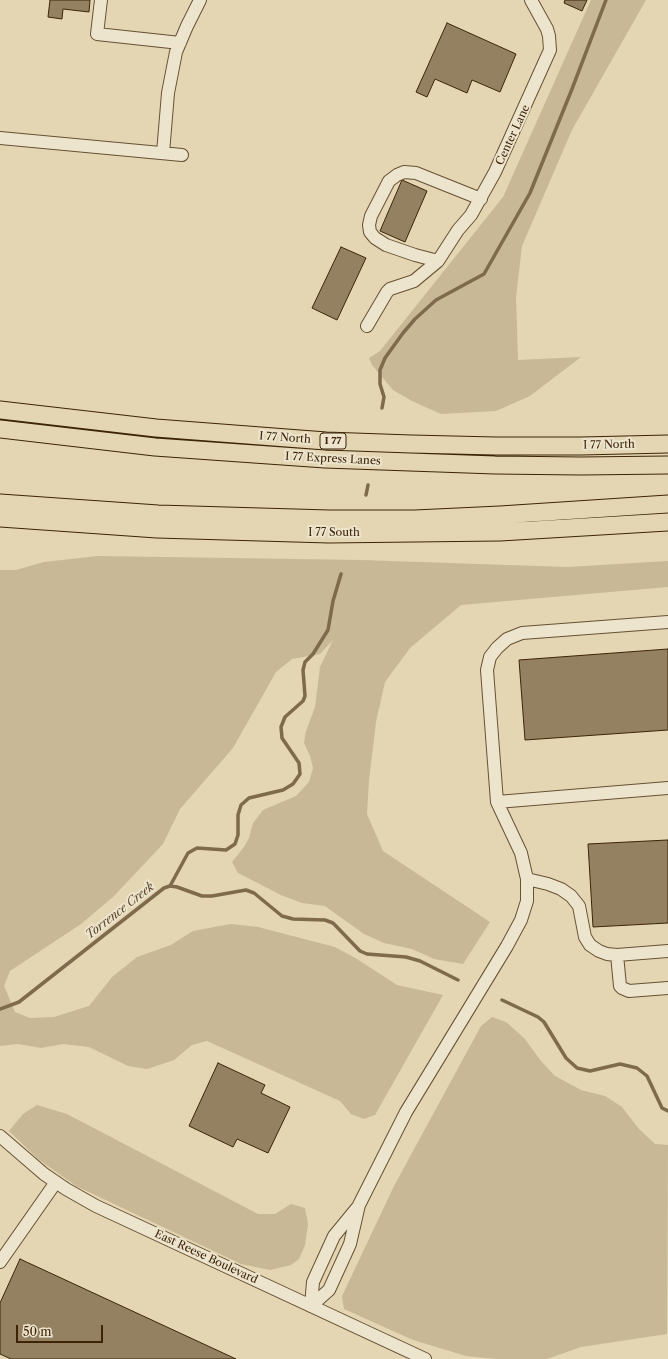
<!DOCTYPE html>
<html>
<head>
<meta charset="utf-8">
<style>
	body { margin:0 }
	#map { position:relative; width:668px; height:1359px; overflow:hidden; background:#e4d6b2; font-family:"Libre Caslon Text",serif }
	canvas { display:block }
	.scale { position:absolute; left:16px; top:1325px; width:87px; height:18px; box-sizing:border-box; border:2px solid #3d2409; border-top:0; padding-left:5px; font-size:12px; line-height:14px; white-space:nowrap; color:#3d2409; -webkit-text-stroke:3px #ede4cd; paint-order:stroke }
</style>
</head>
<body>
<div id="map">
<canvas width="668" height="1359"></canvas>
<div class="scale">50 m</div>
</div>
<script>
const c = document.querySelector('canvas').getContext('2d');
c.lineJoin = 'round';
function fillPath(path, color) { c.fillStyle = color; c.fill(path, 'evenodd'); }
const poly = rows => new Path2D(rows.map(r => 'M' + r).join(''));
function strokePath(path, color, width, dash) { c.strokeStyle = color; c.lineWidth = width; c.lineCap = dash ? 'butt' : 'round'; c.setLineDash(dash || []); c.stroke(path); }
function drawText(font, color, halo, rows, align = 'center') {
  c.font = font + ' "Libre Caslon Text",serif'; c.lineWidth = 4; c.setLineDash([]); c.textBaseline = 'middle'; c.strokeStyle = halo; c.fillStyle = color; for (const [text, x, y, turn = 0] of rows) {
    c.save(); c.translate(x, y); c.rotate((+turn || 0) * Math.PI / 180); c.textAlign = isNaN(turn) ? turn : align; if (halo) c.strokeText(text, 0, 0); c.fillText(text, 0, 0); c.restore();
  }
}
fillPath(poly([
	[591,0,646,0,572,130,522,246,516,297,518,360,581,357,530,396,496,411,441,414,412,401,393,390,372,365,369,358,380,351,503,197],
	[98,556,361,560,567,567,668,561,668,587,461,605,410,648,385,682,376,722,369,780,367,814,383,851,490,922,463,964,434,959,412,949,384,943,364,934,325,906,302,903,281,895,238,873,232,862,244,847,249,838,253,823,263,810,296,796,309,782,313,768,310,756,304,743,306,731,315,707,320,667,333,640,320,654,292,659,276,672,233,748,180,809,163,844,113,897,81,924,10,971,4,986,15,1012,30,1018,54,1017,89,1006,112,977,137,957,171,945,193,931,231,924,258,927,335,947,357,959,397,985,443,995,375,1115,364,1119,351,1114,340,1101,207,1041,192,1045,174,1060,147,1069,128,1066,89,1047,63,1044,41,1048,18,1044,0,1046,0,570,16,570,44,562],
	[492,1017,506,1022,525,1039,541,1061,555,1076,581,1090,605,1096,622,1107,639,1129,655,1144,668,1145,667,1334,581,1347,547,1359,497,1359,466,1356,413,1340,344,1309,342,1296,394,1186,481,1026],
	[37,1105,67,1114,258,1214,275,1214,291,1204,305,1208,308,1224,305,1245,299,1259,291,1265,270,1270,241,1264,76,1186,38,1159,9,1131,23,1114]
]), '#c8b895');
strokePath(poly([
	[382,408,384,397,380,384,380,370,385,358,403,333,415,319,436,300,484,274,530,193,572,89,606,0],
	[366,495,368,485],
	[170,886,188,853,197,848,226,850,235,844,238,835,238,815,241,805,249,798,283,790,293,784,300,774,299,763,282,738,281,727,285,717,303,701,305,696,303,670,305,662,313,654,328,630,333,601,341,574],
	[502,1000,538,1017,544,1022,566,1058,577,1068,590,1071,620,1064,637,1068,647,1076,662,1108,668,1111],
	[0,1009,19,1002,164,888,170,886,177,887,202,896,212,896,246,890,254,893,282,916,293,919,325,920,333,923,360,951,367,954,406,957,420,961,458,980]
]), '#7f6a4c', 3.5);
const building = poly([
	[50,0,90,0,89,12,63,9,62,19,48,17,50,0],
	[565,0,587,0,582,11,564,3,565,0],
	[447,23,516,54,500,92,472,80,467,93,435,79,427,97,416,92,447,23],
	[402,180,427,191,405,242,380,231,402,180],
	[341,247,366,258,337,320,312,308,341,247],
	[668,649,668,730,525,740,519,660,668,649],
	[668,840,668,923,593,927,588,844,668,840],
	[218,1063,265,1085,261,1093,290,1107,268,1153,237,1139,233,1147,189,1126,218,1063],
	[20,1259,236,1359,11,1359,0,1354,0,1303,20,1259]
]);
fillPath(building, '#948161');
strokePath(building, '#3d2409', 1);
const minor = poly([
	[101,0,97,34,180,43],
	[0,138,182,155],
	[163,153,168,93,176,52,187,26,200,0],
	[438,261,415,255,386,245,375,238,370,232,369,225,371,216,389,181,397,175,404,172,416,173,481,199],
	[367,326,387,292,390,289,414,281,438,261,458,230,471,215,495,172,550,50,549,36,547,29,531,0],
	[497,802,668,788],
	[527,879,548,884,561,889,571,896,579,906,585,937,590,945,599,951,607,954,617,955,620,986,622,988,629,991,668,988],
	[617,955,668,951],
	[0,1136,44,1174,66,1189,96,1206,425,1359],
	[0,1262,56,1182],
	[311,1306,329,1290,350,1244,359,1205,406,1112,507,946,521,920,527,901,527,879,521,853,497,802,487,670,490,657,497,648,507,639,522,633,668,622],
	[311,1306,313,1282,334,1236,357,1208]
]);
const highway = poly([
	[0,410,156,428,326,441,411,444,495,446,581,446,668,444],
	[0,429,155,447,325,459,495,465,581,466,668,465],
	[0,503,158,514,329,519,415,519,500,515,668,504],
	[0,518,157,529,329,534,500,532,668,522]
]);
strokePath(minor, '#675033', 14);
strokePath(highway, '#3d2409', 19);
strokePath(minor, '#ede4cd', 12);
strokePath(highway, '#e4d6b2', 17);
for (const [x, y, w] of [
	[333,441,26]
]) { const box = new Path2D(); box.roundRect(x - w / 2, y - 8, w, 16, 3); c.fillStyle = '#ede4cd'; c.fill(box); strokePath(box, '#3d2409', 1); }
drawText('bold 10px', '#3d2409', null, [
	["I 77",333,441]
]);
drawText('11px', '#3d2409', '#ede4cd', [
	["Center Lane",513,135,-65],
	["I 77 North",285,438,4],
	["I 77 North",609,445,-1],
	["I 77 Express Lanes",333,459,3],
	["I 77 South",334,533],
	["East Reese Boulevard",206,1257,25]
]);
drawText('italic 12px', '#5e472b', '#ede4cd', [
	["Torrence Creek",120,911,-38]
]);
</script>
</body>
</html>
